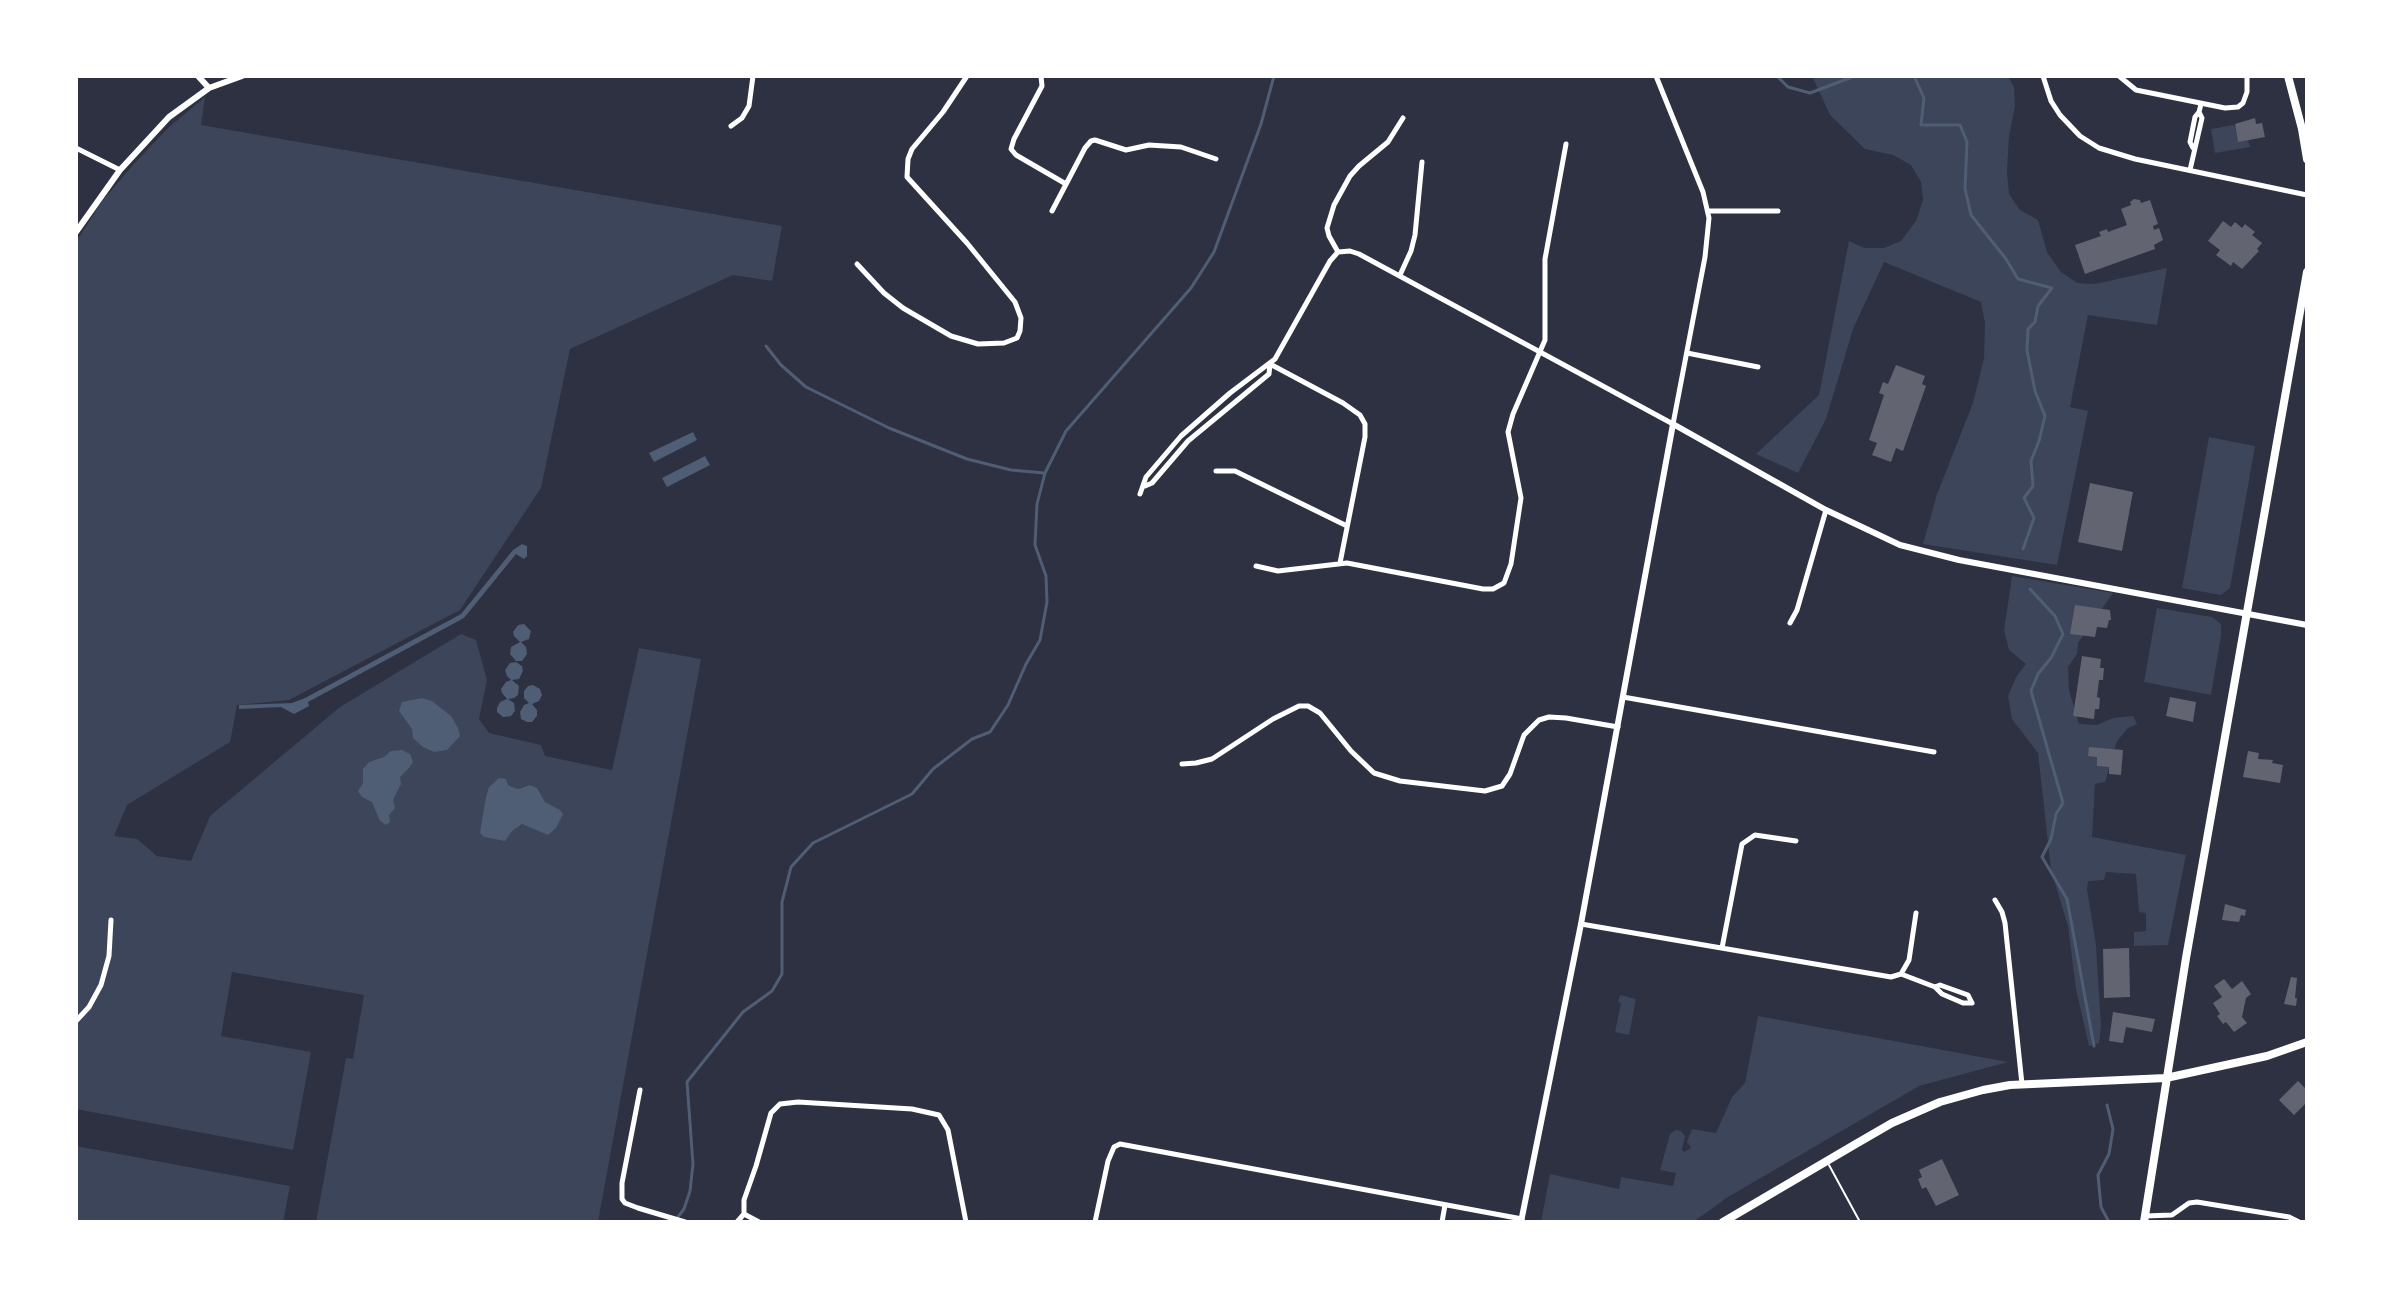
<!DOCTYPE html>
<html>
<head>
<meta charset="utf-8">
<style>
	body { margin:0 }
	#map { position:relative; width:2383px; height:1298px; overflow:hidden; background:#2d3142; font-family:"Asap Condensed",sans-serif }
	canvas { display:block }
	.frame { position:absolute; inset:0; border:78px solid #fff; pointer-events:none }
</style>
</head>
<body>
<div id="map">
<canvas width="2383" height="1298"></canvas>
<div class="frame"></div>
</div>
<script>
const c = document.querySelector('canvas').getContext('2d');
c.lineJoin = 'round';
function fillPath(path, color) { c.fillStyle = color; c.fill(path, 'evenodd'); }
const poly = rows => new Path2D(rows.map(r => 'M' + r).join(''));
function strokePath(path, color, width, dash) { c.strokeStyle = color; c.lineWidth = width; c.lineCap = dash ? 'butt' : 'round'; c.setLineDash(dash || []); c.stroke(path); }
fillPath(poly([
	[1812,76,2008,76,2014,87,2015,106,2009,136,2007,172,2009,194,2020,210,2038,220,2047,252,2061,272,2077,283,2095,284,2167,268,2157,325,2088,315,2070,407,2088,411,2057,565,1923,544,1937,494,1973,403,1984,358,1985,323,1981,302,1884,262,1853,329,1826,419,1798,473,1756,454,1819,395,1849,241,1864,248,1884,248,1901,241,1916,221,1923,200,1921,182,1911,165,1893,155,1865,149,1830,115],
	[205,97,201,125,782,226,772,281,733,275,570,349,541,488,460,610,289,700,237,705,230,742,127,805,114,836,137,839,157,856,191,861,210,816,340,707,461,634,476,640,487,680,479,719,489,733,541,745,545,756,612,770,639,648,701,659,598,1222,316,1222,346,1058,353,1059,364,995,232,972,221,1036,311,1052,293,1150,76,1109,76,242,103,200,134,164,168,128],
	[2233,125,2235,126,2238,141,2248,140,2250,147,2215,153,2211,129],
	[2209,437,2255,446,2230,588,2221,595,2182,588],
	[2012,576,2113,593,2078,643,2077,654,2068,667,2069,690,2079,724,2097,725,2113,718,2133,716,2137,724,2128,728,2117,741,2105,782,2095,784,2092,837,2186,855,2168,945,2134,946,2134,932,2146,931,2146,913,2139,912,2136,874,2106,872,2104,880,2088,881,2087,889,2096,945,2101,1026,2099,1043,2089,1046,2076,989,2068,926,2051,870,2038,753,2012,719,2008,696,2016,677,2026,664,2009,650,2004,630],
	[2157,608,2212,617,2221,624,2221,636,2211,695,2144,682],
	[1620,995,1636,999,1629,1035,1615,1032,1621,1003,1618,1002],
	[1758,1016,2008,1062,1919,1086,1728,1197,1693,1222,1541,1222,1550,1174,1619,1189,1621,1177,1673,1186,1676,1173,1660,1170,1670,1134,1676,1130,1681,1131,1685,1136,1682,1150,1684,1152,1691,1148,1687,1142,1692,1129,1716,1133,1732,1097,1745,1083],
	[76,1146,290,1186,283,1222,76,1222]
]), '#3c4559');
fillPath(poly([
	[693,432,697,440,654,462,649,453],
	[705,456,710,465,667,487,662,478],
	[522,544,527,546,527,556,524,559,516,554,464,618,308,702,309,706,294,714,281,707,239,709,239,705,292,703,305,698,461,614,513,550],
	[524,624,531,631,529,639,521,642,526,647,527,654,522,661,516,661,510,654,511,647,520,642,514,636,513,632,518,625],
	[516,662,522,666,523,671,519,679,512,680,519,686,518,695,514,698,508,699,514,703,515,711,511,716,503,717,497,712,497,708,500,702,507,699,502,693,501,689,506,682,511,680,507,676,505,670,510,663],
	[533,685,540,689,542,695,539,701,532,704,537,710,537,716,532,722,527,722,521,719,520,712,524,705,529,703,524,698,524,691,528,686],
	[422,698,432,701,451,716,458,728,460,736,447,750,434,752,423,747,413,738,412,729,399,711,402,702],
	[402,750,410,754,413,762,409,768,400,777,401,784,393,800,395,808,389,815,390,822,386,825,380,821,372,802,362,797,358,791,363,783,363,769,369,762,384,757,391,751],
	[499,778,506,779,508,785,514,788,519,789,530,785,537,788,545,802,560,810,563,814,556,828,548,835,522,824,512,831,505,841,484,837,480,833,486,797,489,787]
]), '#4f5d75');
strokePath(poly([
	[1777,76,1788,87,1810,93,1855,76],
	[1914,76,1924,98,1921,125,1960,125,1967,142,1965,189,1971,215,2006,259,2018,279,2052,288,2038,306,2035,322,2028,329,2027,350,2035,391,2045,416,2039,441,2031,461,2033,486,2024,498,2034,518,2023,549],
	[766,346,781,365,806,387,889,428,967,459,1011,470,1044,473],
	[2030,589,2055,616,2063,634,2051,658,2038,674,2031,691,2063,803,2056,814,2051,839,2042,857,2067,899,2094,1046],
	[2107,1105,2113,1129,2109,1154,2098,1175,2101,1207,2109,1222],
	[674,1222,684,1209,690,1191,693,1164,687,1082,743,1012,772,991,782,974,782,902,791,867,813,843,912,794,933,769,972,739,990,732,1008,705,1026,664,1040,640,1047,602,1046,576,1035,545,1037,504,1045,473,1066,431,1191,288,1214,252,1261,124,1274,76]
]), '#4f5d75', 3);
fillPath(poly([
	[2255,118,2256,124,2262,123,2265,137,2238,142,2235,124],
	[2134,199,2140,200,2141,203,2150,200,2158,224,2153,226,2154,230,2159,228,2163,240,2154,245,2155,249,2085,274,2075,245,2101,236,2099,232,2107,229,2108,232,2127,225,2121,209,2131,205,2130,202],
	[2223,221,2231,227,2235,222,2242,228,2245,224,2255,232,2252,235,2262,243,2257,249,2259,251,2242,269,2233,262,2231,266,2216,255,2220,250,2208,241],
	[1896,365,1925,376,1922,384,1926,386,1903,451,1896,448,1891,462,1872,455,1877,443,1869,440,1884,395,1879,393,1883,382,1888,384],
	[2090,483,2133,492,2122,551,2078,542],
	[2075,605,2110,610,2111,620,2109,620,2107,628,2097,627,2095,637,2070,634],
	[2082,656,2101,659,2100,668,2104,668,2103,680,2099,680,2097,697,2100,698,2099,709,2095,709,2094,719,2073,716],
	[2170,697,2196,702,2193,722,2166,716],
	[2089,747,2123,750,2121,775,2109,774,2109,767,2097,766,2097,757,2088,756],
	[2248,751,2259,753,2258,759,2273,760,2272,763,2283,765,2280,783,2243,777],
	[2225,904,2246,910,2245,916,2241,915,2239,922,2222,920],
	[2129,948,2130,997,2104,998,2103,949],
	[2291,977,2297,978,2295,998,2297,998,2296,1006,2284,1004],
	[2224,979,2232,989,2242,981,2251,994,2246,998,2242,1017,2247,1023,2234,1032,2226,1022,2223,1024,2217,1016,2220,1014,2213,1003,2222,997,2214,986],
	[2113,1012,2155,1019,2152,1032,2126,1027,2123,1043,2109,1041],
	[2298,1081,2307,1090,2307,1102,2294,1115,2279,1100],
	[1942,1159,1959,1195,1936,1206,1926,1187,1922,1189,1918,1179,1922,1177,1919,1170]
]), '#626471');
strokePath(poly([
	[1829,1165,1860,1222]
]), '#fff', 2);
strokePath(poly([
	[1041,76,1042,86,1014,139,1011,149,1016,155,1066,184],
	[2043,76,2051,101,2060,115,2080,136,2099,148,2135,159,2307,195],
	[2119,76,2136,90,2225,108,2238,107,2243,103,2247,92,2247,76],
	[731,126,742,118,749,106,753,76],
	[76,148,120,170],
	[2193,148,2190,142,2195,117,2199,112,2201,104],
	[2190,170,2202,118,2199,112],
	[1052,211,1085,148,1091,141,1095,140,1126,150,1149,145,1181,147,1216,159],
	[1708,211,1778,211],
	[1338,252,1350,251,1359,254,1673,424,1705,257,1709,218,1703,192,1656,76],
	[1338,252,1329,236,1327,228,1334,205,1350,176,1359,166,1388,142,1403,118],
	[857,264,884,293,903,308,951,336,978,344,1004,343,1017,338,1020,331,1021,318,1015,302,967,243,907,177,908,159,912,149,943,112,967,76],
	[1400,275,1411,251,1415,235,1422,162],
	[1687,353,1758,367],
	[1270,364,1343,403,1360,415,1365,424,1365,437,1340,563],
	[1216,471,1235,471,1347,526],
	[1145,486,1152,483,1188,441,1269,374,1270,364],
	[1140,494,1146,477,1181,436,1230,393,1275,359,1330,261,1338,252],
	[1256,566,1278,571,1347,563,1483,589,1493,589,1504,583,1511,564,1521,498,1508,432,1513,414,1545,340,1545,259,1566,144],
	[1790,623,1797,610,1826,510],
	[1623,697,1934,752],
	[1182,764,1196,763,1212,759,1273,719,1299,706,1308,706,1320,713,1351,751,1374,773,1400,781,1485,791,1502,786,1510,774,1524,735,1539,720,1549,717,1566,718,1618,727],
	[1995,900,2002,912,2005,923,2022,1084],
	[1581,924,1891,977,1901,974,1935,987,1940,985,1968,995,1972,1003],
	[1722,948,1742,844,1755,835,1796,841],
	[1901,974,1909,960,1916,913],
	[1935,987,1942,994,1963,1003,1972,1003],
	[76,1021,89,1007,101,985,109,956,111,920],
	[640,1090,622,1183,622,1199,625,1203,638,1208,685,1222],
	[744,1214,759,1222],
	[2145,1216,2172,1215,2189,1203,2197,1202,2289,1217,2299,1222],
	[737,1222,744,1214,744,1200,756,1166,771,1113,780,1104,798,1102,912,1109,939,1115,948,1130,966,1222],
	[1095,1222,1108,1161,1114,1147,1120,1144,1522,1219],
	[1442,1222,1445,1205]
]), '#fff', 5);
strokePath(poly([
	[198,76,209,88],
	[76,232,120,170,169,117,209,88,242,76],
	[1521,1222,1581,924,1673,424,1826,510,1900,545,1959,560,2307,625]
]), '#fff', 6);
strokePath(poly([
	[2288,76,2302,129,2307,159],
	[1723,1222,1854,1145,1892,1123,1940,1102,1983,1090,2010,1085,2166,1078,2267,1056,2307,1042],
	[2144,1222,2186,958,2307,272]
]), '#fff', 8);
</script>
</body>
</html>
